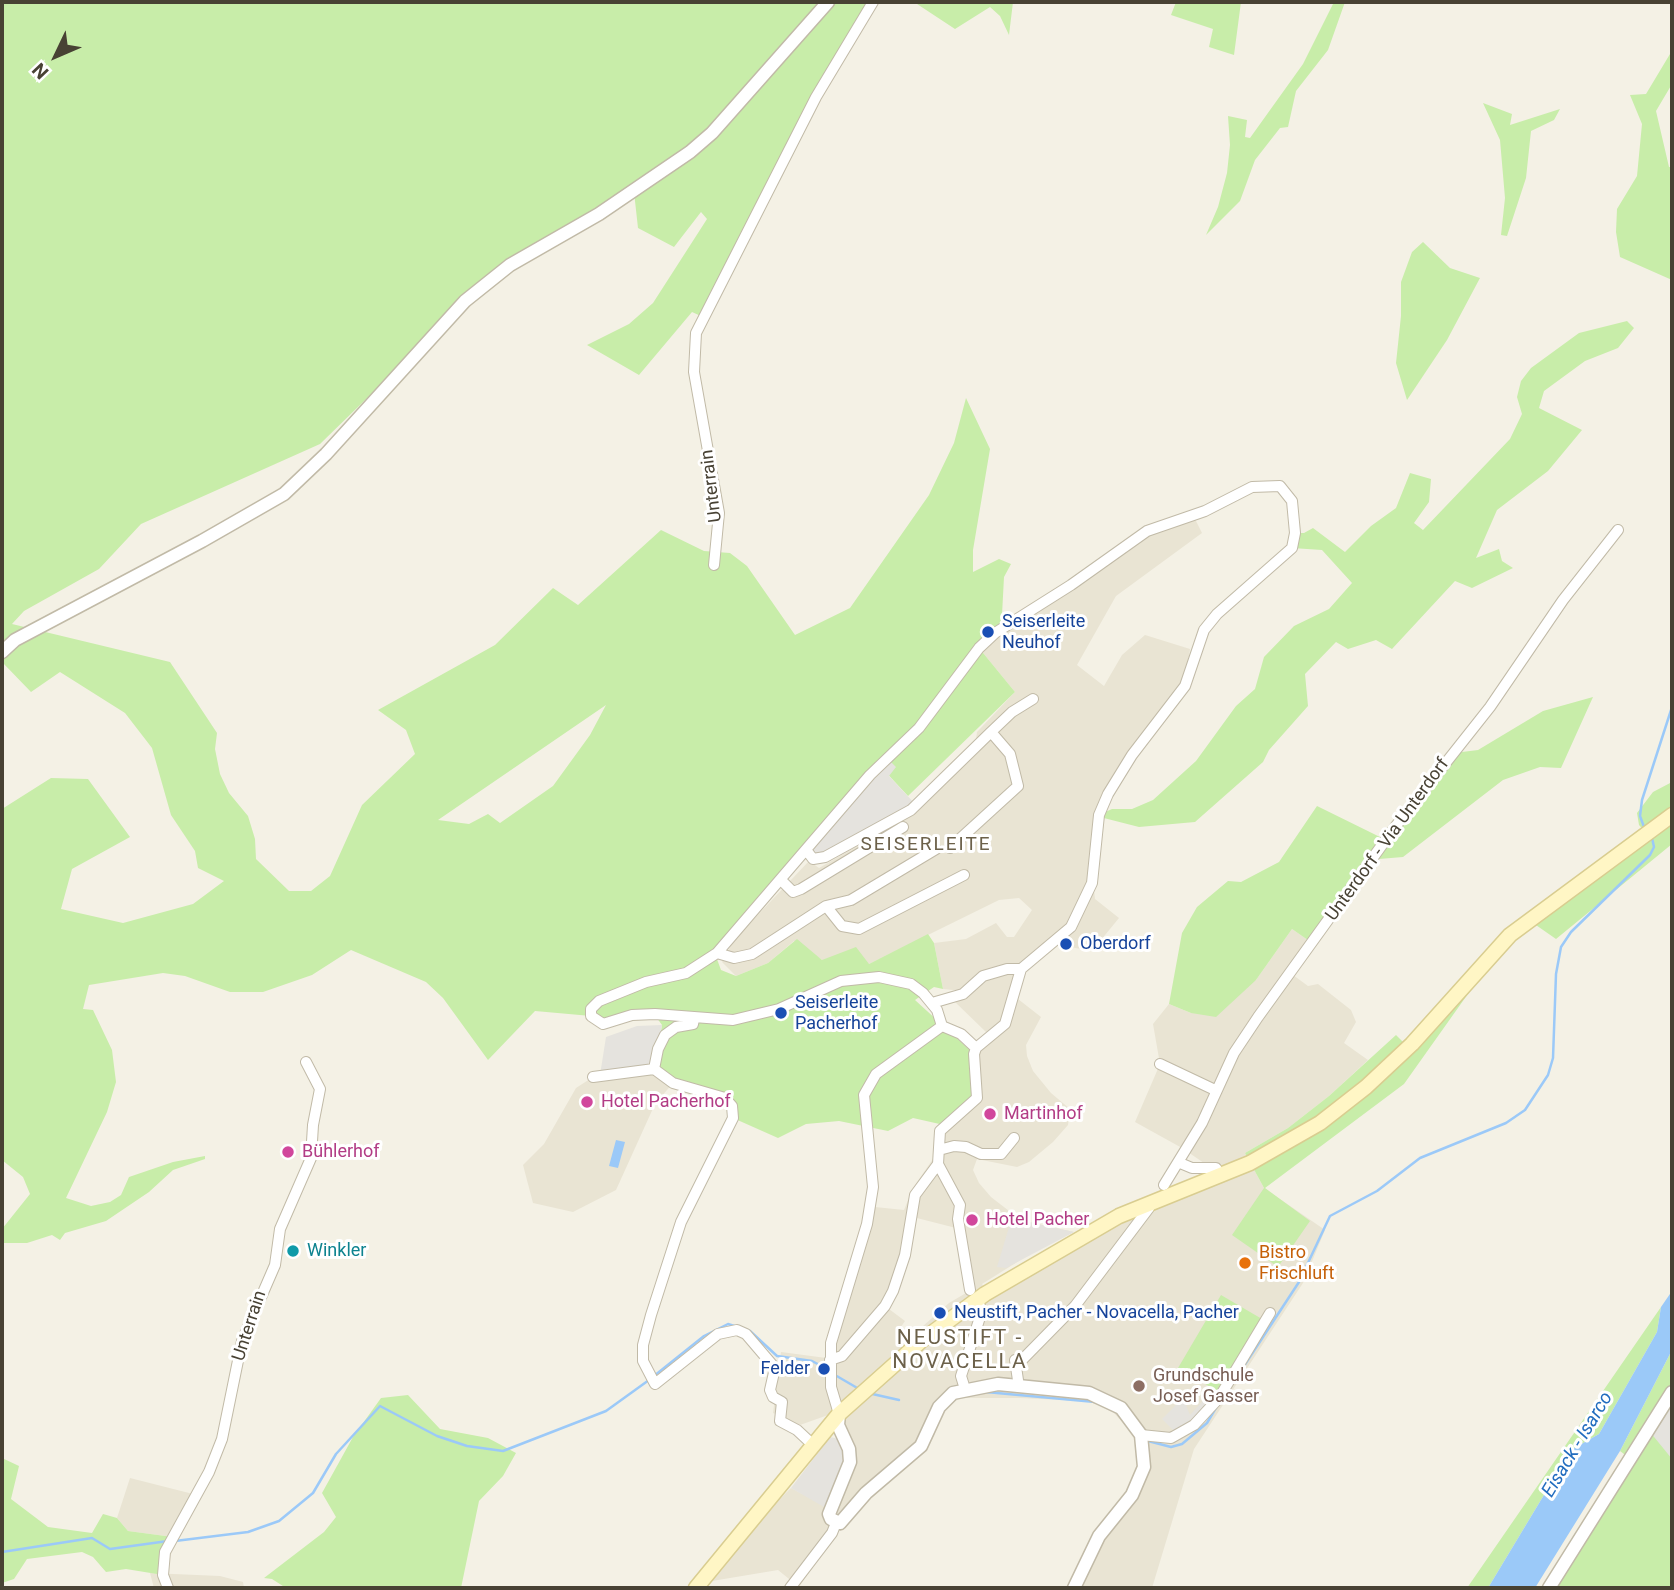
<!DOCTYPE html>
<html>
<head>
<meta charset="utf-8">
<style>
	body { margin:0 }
	#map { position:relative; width:1674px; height:1590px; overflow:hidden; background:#f4f1e5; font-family:Roboto,sans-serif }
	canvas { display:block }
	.frame { position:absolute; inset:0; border:4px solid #484234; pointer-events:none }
	.north { position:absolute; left:21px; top:21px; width:70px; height:70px; -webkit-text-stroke:5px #fff; paint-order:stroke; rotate:226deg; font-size:19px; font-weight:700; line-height:28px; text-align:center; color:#484234 }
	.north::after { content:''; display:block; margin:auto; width:24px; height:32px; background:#484234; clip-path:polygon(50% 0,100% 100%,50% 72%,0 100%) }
</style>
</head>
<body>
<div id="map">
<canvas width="1674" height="1590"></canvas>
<div class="frame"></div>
<div class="north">N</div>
</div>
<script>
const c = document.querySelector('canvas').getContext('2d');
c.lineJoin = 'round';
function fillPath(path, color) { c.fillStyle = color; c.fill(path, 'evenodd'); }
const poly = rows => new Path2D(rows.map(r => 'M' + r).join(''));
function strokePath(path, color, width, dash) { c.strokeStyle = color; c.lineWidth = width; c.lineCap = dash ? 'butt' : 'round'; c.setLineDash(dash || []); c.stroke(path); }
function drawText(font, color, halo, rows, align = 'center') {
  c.font = font + ' Roboto,sans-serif'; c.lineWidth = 6; c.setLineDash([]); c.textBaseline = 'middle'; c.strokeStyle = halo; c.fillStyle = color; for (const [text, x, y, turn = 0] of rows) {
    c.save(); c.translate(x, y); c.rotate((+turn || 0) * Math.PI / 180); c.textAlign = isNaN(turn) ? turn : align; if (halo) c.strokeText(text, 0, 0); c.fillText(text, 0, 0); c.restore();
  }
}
fillPath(poly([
	[1194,517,1202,533,1116,596,1077,665,1104,686,1122,655,1145,635,1190,649,1185,686,1108,794,1092,873,1095,899,1119,918,1092,951,1059,945,1025,972,1019,982,1018,999,1041,1017,1026,1045,1027,1056,1033,1071,1051,1093,1070,1109,1068,1125,1053,1142,1029,1162,1017,1167,977,1159,973,1170,979,1183,991,1197,1013,1214,1029,1222,1074,1232,1046,1244,982,1284,990,1296,1121,1222,1220,1174,1182,1148,1135,1122,1160,1064,1153,1024,1169,1004,1191,1013,1256,980,1292,929,1315,945,1293,975,1308,986,1318,984,1351,1010,1356,1022,1344,1043,1368,1060,1329,1096,1288,1128,1245,1153,1264,1188,1325,1230,1303,1283,1194,1449,1152,1588,1067,1588,1095,1532,1133,1485,1138,1465,1134,1435,1113,1412,1100,1405,1085,1401,1020,1398,960,1398,944,1408,934,1436,922,1454,846,1520,799,1587,778,1570,706,1582,748,1530,791,1488,833,1510,852,1445,828,1415,800,1425,773,1413,781,1352,826,1358,828,1335,875,1207,904,1210,913,1188,939,1150,940,1131,974,1054,987,1033,954,1001,963,991,943,989,934,943,966,939,996,923,1007,937,1014,937,1032,910,1019,898,999,900,869,964,822,960,794,941,768,963,736,976,722,962,734,940,809,861,819,868,917,812,974,754,977,732,1015,692,979,648,1148,533],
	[909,1216,956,1228,966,1293,949,1303,905,1342,896,1334,905,1321,885,1306,905,1255],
	[654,1069,673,1083,655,1104,616,1190,573,1212,533,1203,523,1165,544,1144,576,1088,593,1077],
	[130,1478,193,1494,173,1537,128,1531,117,1518],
	[150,1573,220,1576,243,1582,244,1588,154,1588]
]), '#e9e4d3');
fillPath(poly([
	[2,2,871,2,703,317,692,312,639,375,587,345,629,324,653,303,707,219,701,212,674,247,638,228,634,192,479,289,320,444,141,524,99,569,24,611,12,624,170,662,217,733,215,749,220,774,229,793,248,816,255,839,256,859,289,891,311,891,330,876,362,805,415,754,406,730,378,710,495,645,553,588,578,605,661,530,704,551,730,553,747,566,795,635,850,608,929,495,954,443,966,398,990,449,973,550,973,572,999,559,1011,564,1004,577,1002,615,1009,623,979,648,1015,692,908,796,880,766,714,951,721,970,736,976,768,963,797,939,822,960,856,947,869,964,928,934,934,943,943,989,934,987,915,1000,974,1054,977,1098,944,1125,913,1118,888,1131,839,1121,806,1124,778,1138,733,1118,725,1098,673,1083,654,1069,662,1025,654,1014,608,1023,591,1016,535,1011,488,1060,443,998,426,982,351,950,312,975,263,992,230,992,185,976,163,973,89,985,83,1009,93,1010,112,1050,116,1082,107,1112,66,1198,91,1206,110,1202,121,1195,129,1177,173,1162,205,1156,205,1159,173,1170,149,1192,106,1221,65,1233,60,1240,52,1235,27,1243,2,1243,2,1229,30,1194,23,1177,2,1160,2,809,51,778,88,779,130,837,72,869,61,909,123,923,193,904,224,881,198,868,195,851,171,815,152,748,125,713,60,672,31,692,2,662],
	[606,705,590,735,553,786,500,823,488,814,469,824,438,820],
	[914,2,1013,2,1009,35,1000,16,990,7,955,29],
	[1176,2,1241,2,1234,55,1209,47,1213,29,1171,15],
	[1334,2,1345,2,1328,50,1296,91,1288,127,1280,128,1255,160,1240,201,1206,235,1218,207,1227,173,1230,145,1228,116,1247,120,1245,137,1250,138,1303,64],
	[1670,54,1672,55,1672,84,1656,111,1669,167,1672,167,1672,280,1620,257,1616,232,1617,209,1637,176,1642,124,1630,95,1646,94],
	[1483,103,1512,114,1510,125,1560,109,1554,120,1531,131,1526,178,1507,236,1501,235,1505,198,1500,140],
	[1423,242,1450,268,1480,278,1447,340,1407,400,1396,363,1401,316,1401,282,1412,252],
	[1627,321,1634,328,1618,348,1585,361,1544,391,1539,408,1582,430,1548,471,1497,510,1476,558,1499,549,1502,561,1513,568,1472,588,1455,581,1392,649,1376,640,1348,649,1336,642,1305,674,1308,706,1269,750,1263,762,1195,822,1139,827,1096,816,1112,809,1132,809,1153,800,1196,761,1236,706,1255,689,1264,657,1294,626,1329,609,1352,583,1322,550,1292,548,1295,533,1304,533,1313,528,1345,552,1371,526,1396,508,1410,473,1431,479,1429,502,1414,523,1423,530,1510,439,1522,414,1517,397,1521,381,1531,368,1579,333],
	[1593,697,1561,768,1540,767,1503,780,1403,857,1379,859,1315,945,1292,929,1256,980,1216,1017,1191,1013,1169,1004,1182,933,1197,907,1228,881,1241,882,1279,862,1317,806,1380,837,1446,754,1478,750,1543,711],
	[1672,782,1672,844,1556,939,1533,923,1646,833,1639,825,1637,813,1653,792],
	[1467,988,1470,991,1404,1084,1265,1188,1310,1221,1278,1267,1232,1235,1264,1188,1245,1153,1288,1128,1329,1096,1396,1035,1412,1051],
	[1221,1295,1262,1319,1219,1392,1178,1368],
	[1661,1307,1657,1332,1599,1434,1571,1450,1488,1588,1467,1588],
	[1672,1350,1672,1588,1549,1588,1628,1457,1620,1451],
	[408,1395,440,1429,488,1438,516,1453,503,1476,479,1501,461,1588,286,1588,272,1579,264,1578,324,1532,336,1517,322,1493,353,1437,381,1398],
	[2,1458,19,1466,11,1499,48,1527,92,1533,103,1514,117,1518,128,1531,173,1537,163,1575,126,1569,106,1572,93,1557,82,1552,27,1559,14,1579,2,1583]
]), '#c8eda9');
fillPath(poly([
	[887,758,896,767,889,776,916,805,813,859,807,851],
	[662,1025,654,1069,600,1075,606,1037,637,1026],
	[1013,1214,1029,1222,1074,1232,1006,1268,997,1267],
	[1210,1393,1219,1398,1179,1436,1162,1419,1183,1398,1190,1415],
	[1672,1398,1672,1459,1650,1432],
	[830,1437,839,1439,846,1464,824,1507,791,1488]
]), '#e5e3de');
fillPath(poly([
	[616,1140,625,1142,618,1168,609,1166],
	[1672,1291,1672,1350,1620,1451,1535,1588,1488,1588,1571,1450,1599,1434,1657,1332,1661,1307]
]), '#9bc9f8');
strokePath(poly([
	[1644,827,1640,816,1642,800,1672,707],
	[1242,1369,1299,1282,1330,1216,1377,1191,1420,1158,1506,1123,1525,1110,1548,1075,1553,1058,1556,974,1561,947,1571,932,1650,855,1654,847,1652,838],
	[835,1375,859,1389],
	[654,1376,704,1336,728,1324,750,1331,777,1356,812,1361,827,1369],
	[986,1392,1095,1402],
	[868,1393,899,1400],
	[1148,1441,1171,1447,1182,1444,1207,1423,1217,1406],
	[175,1541,248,1532,279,1521,313,1493,336,1454,380,1406,437,1436,467,1446,503,1451,606,1411,649,1380],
	[2,1552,92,1538,110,1549,168,1541]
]), '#9bc9f8', 2.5);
const minor = poly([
	[714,565,719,513,694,372,696,333,816,97,873,2],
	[991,732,1012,712,1033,699],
	[936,849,851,900,826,906,842,926,859,929,964,875],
	[807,851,813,859,825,857,911,810,991,732,1010,754,1018,786,950,848],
	[782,881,793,892,801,889,903,827],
	[717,953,734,958,752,954,826,906],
	[932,1003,963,994,983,976,1007,969,1021,969],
	[942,1026,961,1034,976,1048],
	[1160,1064,1215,1090],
	[654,1069,673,1083,725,1098,732,1106,733,1118,681,1222,651,1315,643,1345,643,1361,655,1384,718,1334,737,1330,746,1334,775,1368,770,1390,773,1397,782,1402,780,1421,797,1430,813,1445],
	[593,1077,654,1069,658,1049,665,1035,676,1027,693,1024,694,1019],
	[939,1150,954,1146,966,1147,981,1154,1001,1154,1014,1138],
	[1180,1163,1192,1168,1216,1168,1220,1175],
	[938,1164,960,1205,958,1219,970,1290],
	[1164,1185,1202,1123,1234,1053,1258,1017,1395,827,1490,707,1563,600,1618,530],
	[830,1360,842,1356,885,1306,893,1291,905,1255,915,1195,938,1164,940,1131,977,1098,974,1054,976,1048,1005,1024,1021,969,1071,927,1092,883,1099,815,1108,794,1132,755,1185,686,1204,630,1217,614,1292,548,1295,533,1292,501,1280,486,1252,487,1205,511,1147,531,1071,585,995,633,979,648,919,728,870,775,717,953,686,973,646,982,599,1001,591,1009,591,1016,603,1024,632,1015,655,1014,733,1020,779,1009,841,981,879,977,911,984,923,993,937,1010,942,1026],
	[1015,1360,1019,1387],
	[1018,1364,1075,1306,1149,1208],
	[965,1389,961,1376,981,1314,980,1306],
	[839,1414,831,1387,831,1343,867,1224,873,1187,864,1095,876,1074,942,1026],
	[1141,1435,1171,1438,1194,1425,1219,1398,1270,1313],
	[168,1588,163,1575,165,1552,209,1472,222,1439,242,1341,275,1265,280,1229,311,1158,313,1125,320,1089,306,1062],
	[790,1588,832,1533,836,1523]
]);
const tertiary = poly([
	[2,652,15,640,202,541,284,494,326,454,465,301,510,265,599,214,690,152,712,133,828,2],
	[839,1414,838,1425,849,1449,850,1462,829,1514,831,1519,840,1523,866,1493,921,1446,939,1407,953,1393,998,1384,1089,1393,1121,1408,1141,1435,1144,1467,1132,1495,1099,1536,1074,1588],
	[1549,1588,1672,1392]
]);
const secondary = poly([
	[696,1588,839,1414,921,1341,985,1294,1119,1216,1250,1163,1320,1123,1366,1087,1412,1044,1510,935,1672,815]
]);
strokePath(minor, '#c1baa7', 12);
strokePath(tertiary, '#c1baa7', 15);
strokePath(secondary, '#d9cd90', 17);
strokePath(minor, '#fff', 10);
strokePath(tertiary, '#fff', 12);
strokePath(secondary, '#fff6c5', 14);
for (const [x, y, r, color] of [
	[988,632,7,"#1a4fb4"],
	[1066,944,7,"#1a4fb4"],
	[781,1013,7,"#1a4fb4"],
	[587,1102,7,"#d1479c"],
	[990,1114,7,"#d1479c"],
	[288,1152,7,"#d1479c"],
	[972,1220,7,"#d1479c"],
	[293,1251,7,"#0f9aa8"],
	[1245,1263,7,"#e8710a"],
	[940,1313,7,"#1a4fb4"],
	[824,1369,7,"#1a4fb4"],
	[1139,1386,7,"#8d6e63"]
]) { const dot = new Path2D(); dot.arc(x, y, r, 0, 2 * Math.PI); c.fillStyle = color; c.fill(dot); strokePath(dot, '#fff', 2.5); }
drawText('18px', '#484234', '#fff', [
	["Unterrain",712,486,-97],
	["Unterdorf - Via Unterdorf",1388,840,-54],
	["Unterrain",250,1326,-72]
]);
drawText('18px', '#164399', '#fff', [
	["Seiserleite",1002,622],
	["Neuhof",1002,643],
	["Oberdorf",1080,944],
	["Seiserleite",795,1003],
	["Pacherhof",795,1024],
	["Neustift, Pacher - Novacella, Pacher",954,1313],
	["Felder",810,1369,"right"]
], 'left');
drawText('18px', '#b23c85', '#fff', [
	["Hotel Pacherhof",601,1102],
	["Martinhof",1004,1114],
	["Bühlerhof",302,1152],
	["Hotel Pacher",986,1220]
], 'left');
drawText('18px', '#0d838f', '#fff', [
	["Winkler",307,1251]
], 'left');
drawText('18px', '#c56008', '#fff', [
	["Bistro",1259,1253],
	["Frischluft",1259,1274]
], 'left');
drawText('18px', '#785e54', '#fff', [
	["Grundschule",1153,1376],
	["Josef Gasser",1153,1397]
], 'left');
c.letterSpacing = '2px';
drawText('19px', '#6c614a', '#fff', [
	["SEISERLEITE",926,845]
]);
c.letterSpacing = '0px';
drawText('italic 19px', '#226dbf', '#fff', [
	["Eisack - Isarco",1578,1445,-59]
]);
c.letterSpacing = '2px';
drawText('21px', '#6c614a', '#fff', [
	["NEUSTIFT -",960,1339],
	["NOVACELLA",960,1363]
]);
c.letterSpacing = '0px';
</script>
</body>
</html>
